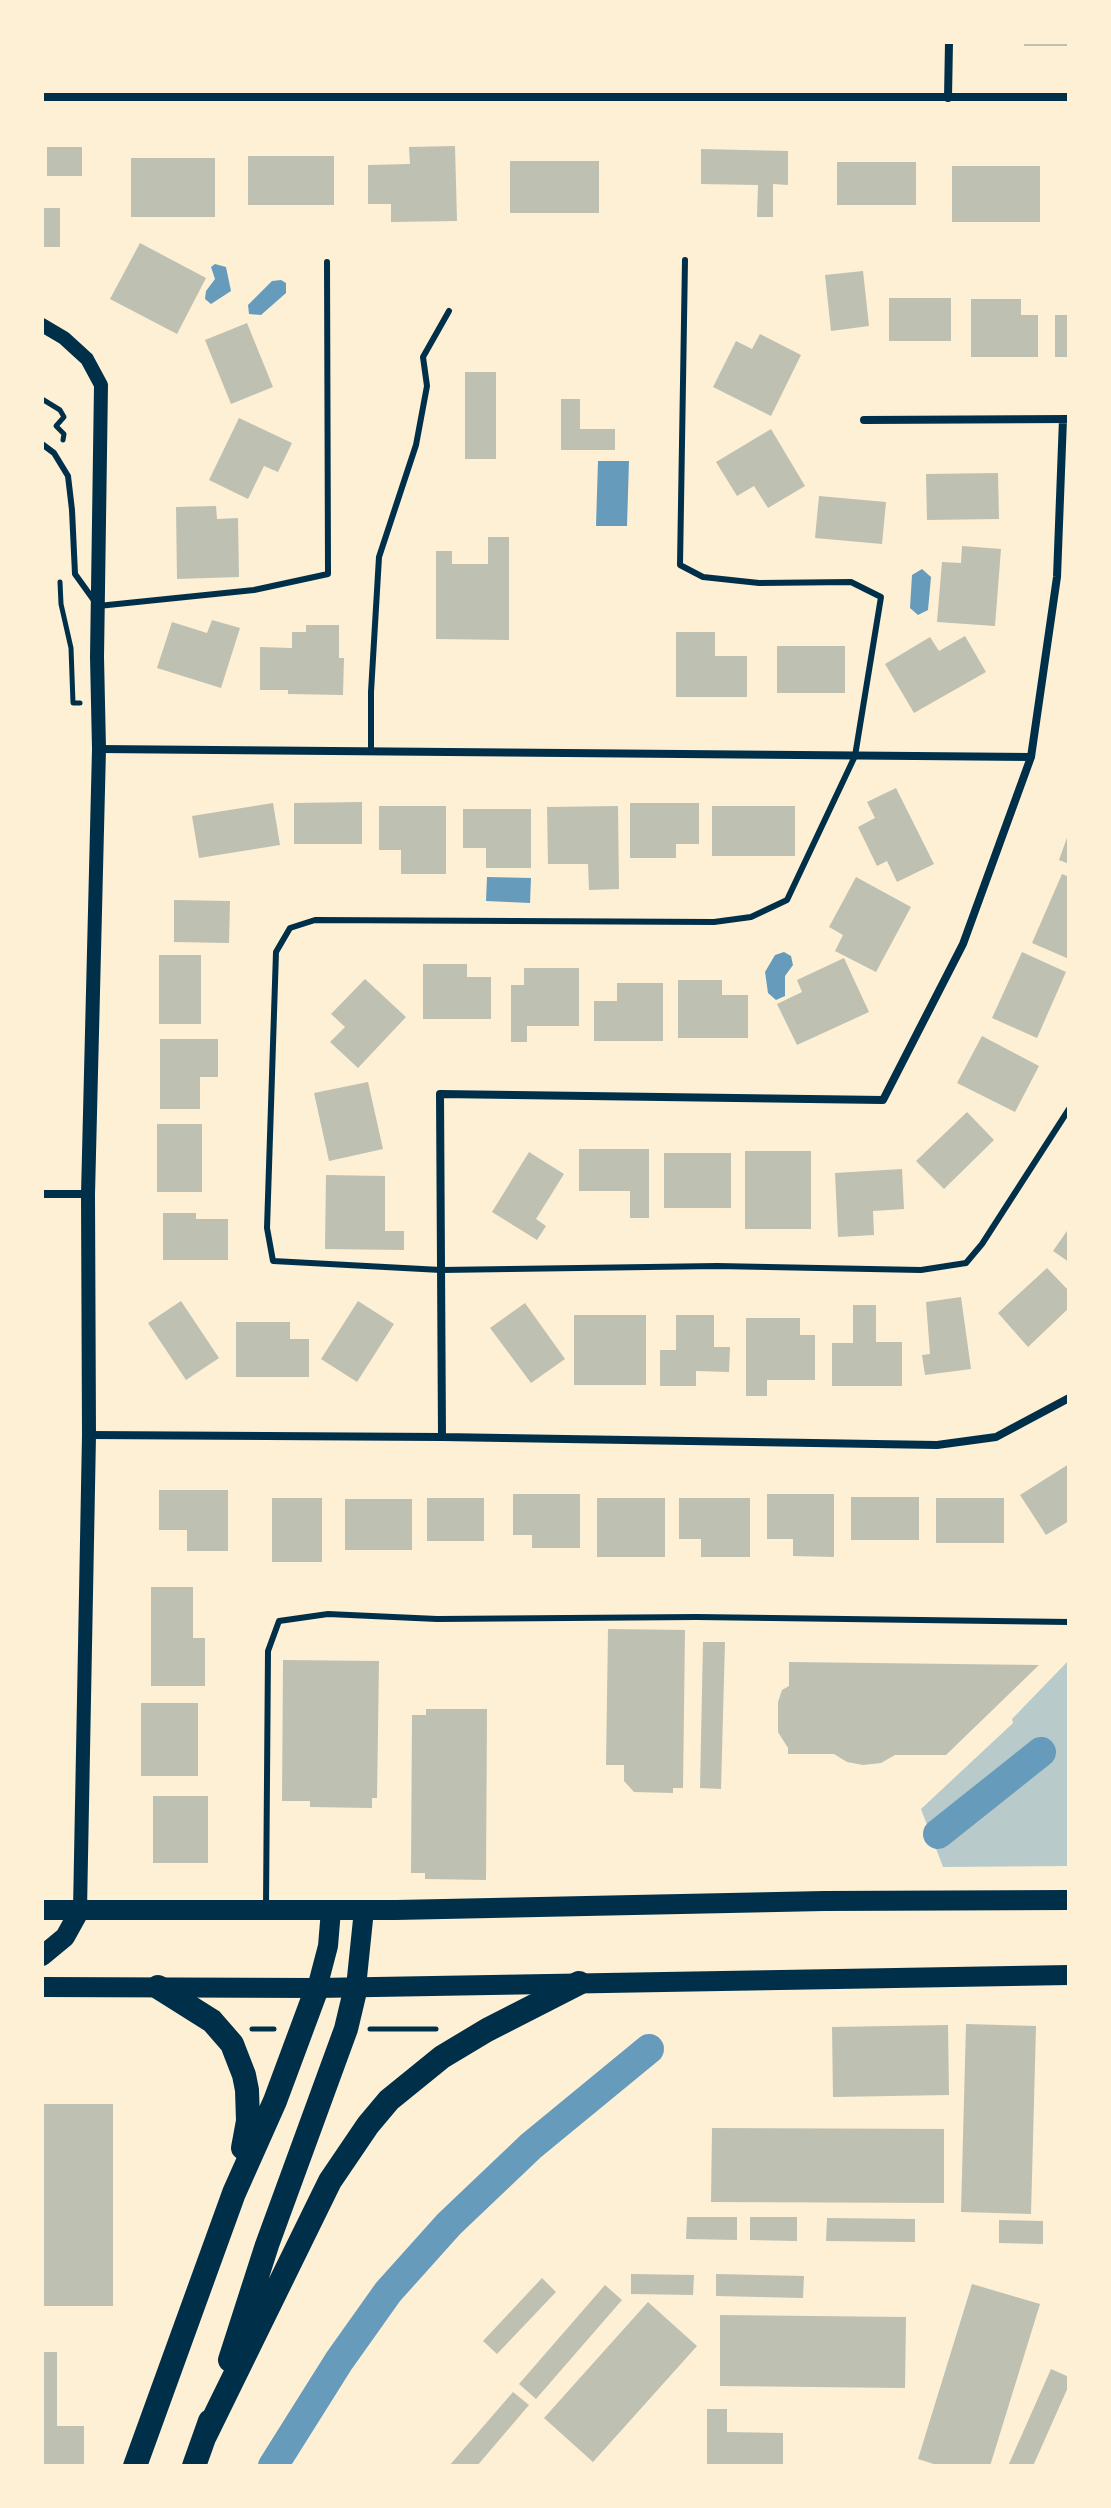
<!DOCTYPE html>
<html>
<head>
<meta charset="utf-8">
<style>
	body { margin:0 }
	#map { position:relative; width:1111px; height:2508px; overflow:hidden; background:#fdf0d5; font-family:"Public Sans",sans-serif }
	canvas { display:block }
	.frame { position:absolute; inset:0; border:44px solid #fdf0d5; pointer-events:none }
</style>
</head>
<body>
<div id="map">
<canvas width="1111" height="2508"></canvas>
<div class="frame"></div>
</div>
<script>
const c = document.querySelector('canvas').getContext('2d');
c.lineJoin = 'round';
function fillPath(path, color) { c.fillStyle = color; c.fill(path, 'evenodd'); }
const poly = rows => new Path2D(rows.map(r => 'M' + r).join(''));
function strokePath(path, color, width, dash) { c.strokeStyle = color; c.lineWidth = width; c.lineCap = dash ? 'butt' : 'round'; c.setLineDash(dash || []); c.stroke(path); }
fillPath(poly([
	[1069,1660,1069,1866,943,1867,921,1809,1013,1723,1012,1719]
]), '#b9caca');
fillPath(poly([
	[215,264,226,267,231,291,211,304,205,299,206,291,215,279,211,267],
	[281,280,286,283,286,293,261,315,249,314,248,305,272,281],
	[598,461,629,461,627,526,596,526],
	[922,569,931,577,928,610,918,615,910,608,912,575],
	[487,877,531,878,530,903,486,901],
	[784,952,791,956,793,965,785,976,785,996,776,1000,768,993,765,972,775,955]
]), '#669bbc');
strokePath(poly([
	[938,1834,1041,1752],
	[273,2466,339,2361,388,2292,449,2224,531,2146,649,2049]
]), '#669bbc', 30);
fillPath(poly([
	[1024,42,1069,42,1069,46,1024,46],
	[455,146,457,221,391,222,391,204,368,204,368,165,410,164,409,147],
	[47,147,82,147,82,176,47,176],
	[701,149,788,151,788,185,773,184,773,217,757,217,758,185,701,184],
	[248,156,334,156,334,205,248,205],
	[131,158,215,158,215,217,131,217],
	[510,161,599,161,599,213,510,213],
	[837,162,916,162,916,205,837,205],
	[952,166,1040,166,1040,222,952,222],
	[42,208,60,208,60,247,42,247],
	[140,243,206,278,177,334,110,299],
	[863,271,869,326,831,331,825,275],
	[889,298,951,298,951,341,889,341],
	[971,299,1021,299,1021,315,1038,315,1038,357,971,357],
	[1055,315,1069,315,1069,357,1055,357],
	[247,323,273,387,231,404,205,340],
	[760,334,801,355,771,416,713,387,736,341,752,349],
	[465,372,496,372,496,459,465,459],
	[561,399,580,399,580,429,615,429,615,450,561,450],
	[239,418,292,443,278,472,264,466,248,499,209,480],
	[771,429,805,486,768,508,754,486,737,496,716,462],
	[998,473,999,519,927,520,926,474],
	[819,496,886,502,882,544,815,538],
	[216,506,217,519,238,518,239,577,177,579,176,507],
	[488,537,509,537,509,640,436,639,436,551,452,551,452,564,488,564],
	[962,546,1001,549,995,626,937,622,942,562,961,563],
	[212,620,240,628,221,688,157,668,172,622,207,633],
	[306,625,339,625,339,658,344,658,343,695,288,694,288,690,260,690,260,647,292,648,292,632,306,632],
	[676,632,715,632,715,656,747,656,747,697,676,697],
	[965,636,986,672,914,713,885,664,930,637,939,651],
	[777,646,845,646,845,693,777,693],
	[896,788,934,864,897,882,887,861,877,866,858,827,875,818,867,802],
	[362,802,362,844,294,844,294,803],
	[273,803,280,845,199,858,192,816],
	[630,803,699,803,699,844,676,844,676,858,630,858],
	[379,806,446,806,446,874,401,874,401,850,379,850],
	[618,806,619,889,589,890,588,864,548,864,547,807],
	[712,806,795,806,795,856,712,856],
	[463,809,531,809,531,868,486,868,486,848,463,848],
	[1069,832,1069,864,1059,860],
	[1062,874,1069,877,1069,959,1032,943],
	[856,877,911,907,876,972,835,951,843,935,829,927],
	[174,900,230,901,229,943,174,942],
	[1022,952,1066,972,1037,1038,992,1018],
	[159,955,201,955,201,1024,159,1024],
	[844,958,869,1012,797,1045,777,1004,802,992,797,980],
	[423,964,467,964,467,977,491,977,491,1019,423,1019],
	[524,968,579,968,579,1026,527,1026,527,1042,511,1042,511,985,524,985],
	[365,979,406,1017,358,1068,330,1042,345,1027,331,1014],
	[678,980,722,980,722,995,748,995,748,1038,678,1038],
	[617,983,663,983,663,1041,594,1041,594,1001,617,1001],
	[982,1036,1039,1066,1015,1112,957,1083],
	[160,1039,218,1039,218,1077,200,1077,200,1109,160,1109],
	[368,1082,383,1149,329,1161,314,1093],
	[967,1112,994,1140,944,1189,916,1161],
	[157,1124,202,1124,202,1192,157,1192],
	[579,1149,649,1149,649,1218,630,1218,630,1191,579,1191],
	[745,1151,811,1151,811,1229,745,1229],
	[529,1152,564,1174,536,1219,546,1226,537,1240,492,1212],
	[664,1153,731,1153,731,1208,664,1208],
	[902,1169,904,1209,873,1211,874,1235,838,1237,835,1173],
	[326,1175,385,1176,385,1231,404,1231,404,1250,325,1249],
	[163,1213,196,1213,196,1219,228,1219,228,1260,163,1260],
	[1069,1228,1069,1262,1053,1251],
	[1047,1268,1069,1291,1069,1308,1028,1347,998,1313],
	[961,1297,971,1369,925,1375,922,1355,930,1354,926,1302],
	[181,1301,219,1358,186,1380,148,1323],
	[358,1301,394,1324,357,1382,321,1359],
	[525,1303,565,1359,531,1383,490,1328],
	[853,1305,876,1305,876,1342,902,1342,902,1386,832,1386,832,1343,853,1343],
	[574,1315,646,1315,646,1385,574,1385],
	[676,1315,714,1315,714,1347,730,1347,729,1372,696,1371,696,1386,660,1386,660,1350,676,1350],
	[746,1318,800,1318,800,1335,815,1335,815,1380,767,1380,767,1396,746,1396],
	[236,1322,290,1322,290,1339,309,1339,309,1377,236,1377],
	[1069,1464,1069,1521,1046,1535,1020,1495],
	[159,1490,228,1490,228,1551,187,1551,187,1530,159,1530],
	[513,1494,580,1494,580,1548,532,1548,532,1535,513,1535],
	[767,1494,834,1494,834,1557,793,1556,793,1539,767,1539],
	[851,1497,919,1497,919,1540,851,1540],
	[272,1498,322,1498,322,1562,272,1562],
	[427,1498,484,1498,484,1541,427,1541],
	[597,1498,665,1498,665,1557,597,1557],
	[679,1498,750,1498,750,1557,701,1557,701,1539,679,1539],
	[936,1498,1004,1498,1004,1543,936,1543],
	[345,1499,412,1499,412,1550,345,1550],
	[151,1587,193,1587,193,1638,205,1638,205,1686,151,1686],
	[608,1629,685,1630,683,1788,673,1788,673,1793,634,1792,624,1781,624,1765,606,1765],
	[703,1642,725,1642,721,1789,700,1788],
	[283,1660,379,1661,377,1798,372,1798,372,1808,310,1807,310,1801,282,1801],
	[789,1662,1039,1665,946,1755,895,1755,881,1763,863,1765,847,1762,834,1754,788,1754,788,1748,778,1732,778,1702,782,1690,789,1686],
	[141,1703,198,1703,198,1776,141,1776],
	[426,1709,487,1709,486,1880,425,1879,425,1873,411,1873,412,1715,426,1715],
	[153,1796,208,1796,208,1863,153,1863],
	[966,2024,1036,2026,1031,2214,961,2212],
	[948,2025,949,2095,833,2097,832,2027],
	[42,2104,113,2104,113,2306,42,2306],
	[712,2128,944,2129,944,2203,711,2202],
	[687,2217,737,2217,737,2240,686,2239],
	[750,2217,797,2217,797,2241,750,2240],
	[827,2218,915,2219,915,2242,826,2241],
	[999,2220,1043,2221,1043,2244,999,2243],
	[631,2274,694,2275,693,2295,631,2294],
	[716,2274,804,2276,803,2298,716,2296],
	[542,2278,556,2292,497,2354,483,2341],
	[972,2284,1040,2304,990,2466,940,2466,918,2459],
	[605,2285,622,2300,536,2399,519,2384],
	[648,2302,697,2346,593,2462,544,2418],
	[720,2315,906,2317,905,2388,720,2386],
	[42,2352,57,2352,57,2426,84,2426,84,2466,42,2466],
	[1051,2369,1069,2377,1069,2385,1033,2466,1008,2466],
	[513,2392,529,2405,477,2466,449,2466],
	[707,2409,727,2409,727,2432,783,2433,783,2466,707,2466]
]), '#bec0b2');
strokePath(poly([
	[42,399,60,410,64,417,56,426,64,434,63,440],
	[60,582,61,604,71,648,73,703,80,703],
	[252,2029,274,2029],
	[370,2029,436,2029]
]), '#003049', 5);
strokePath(poly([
	[685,260,680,565,703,577,759,583,851,582,881,597,855,756,787,900,751,917,714,922,315,920,290,928,276,952,267,1228,273,1261,441,1270,717,1266,921,1270,966,1263,982,1244,1069,1109],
	[42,444,54,453,68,476,72,510,75,574,98,606,254,590,328,574,327,262],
	[371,751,371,692,379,557,416,445,427,386,423,357,449,311],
	[266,1906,268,1651,279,1621,328,1614,437,1619,697,1617,1069,1622]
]), '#003049', 6);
strokePath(poly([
	[42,97,1069,97],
	[948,98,949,42],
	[864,420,1069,419],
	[99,749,1031,757],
	[42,1194,88,1194],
	[89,1435,442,1437,937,1445,996,1437,1069,1398],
	[442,1437,440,1094,883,1100,963,944,1031,757,1057,577,1063,419]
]), '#003049', 8);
strokePath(poly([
	[42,325,64,338,87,359,101,385,97,657,99,749,88,1194,89,1435,80,1910]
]), '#003049', 14);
strokePath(poly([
	[42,1910,396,1910,824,1901,1069,1900],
	[42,1956,65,1937,80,1910],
	[42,1987,317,1988,1069,1975],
	[356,1987,364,1910],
	[317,1988,328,1946,331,1910]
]), '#003049', 20);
strokePath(poly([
	[158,1987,212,2021,232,2044,244,2075,247,2090,248,2121,243,2148],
	[230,2360,267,2245,346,2029,356,1987],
	[205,2436,330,2181,368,2125,389,2100,442,2057,487,2030,579,1983],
	[135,2466,234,2193,275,2101,317,1988],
	[194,2466,210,2421]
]), '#003049', 24);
</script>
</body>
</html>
